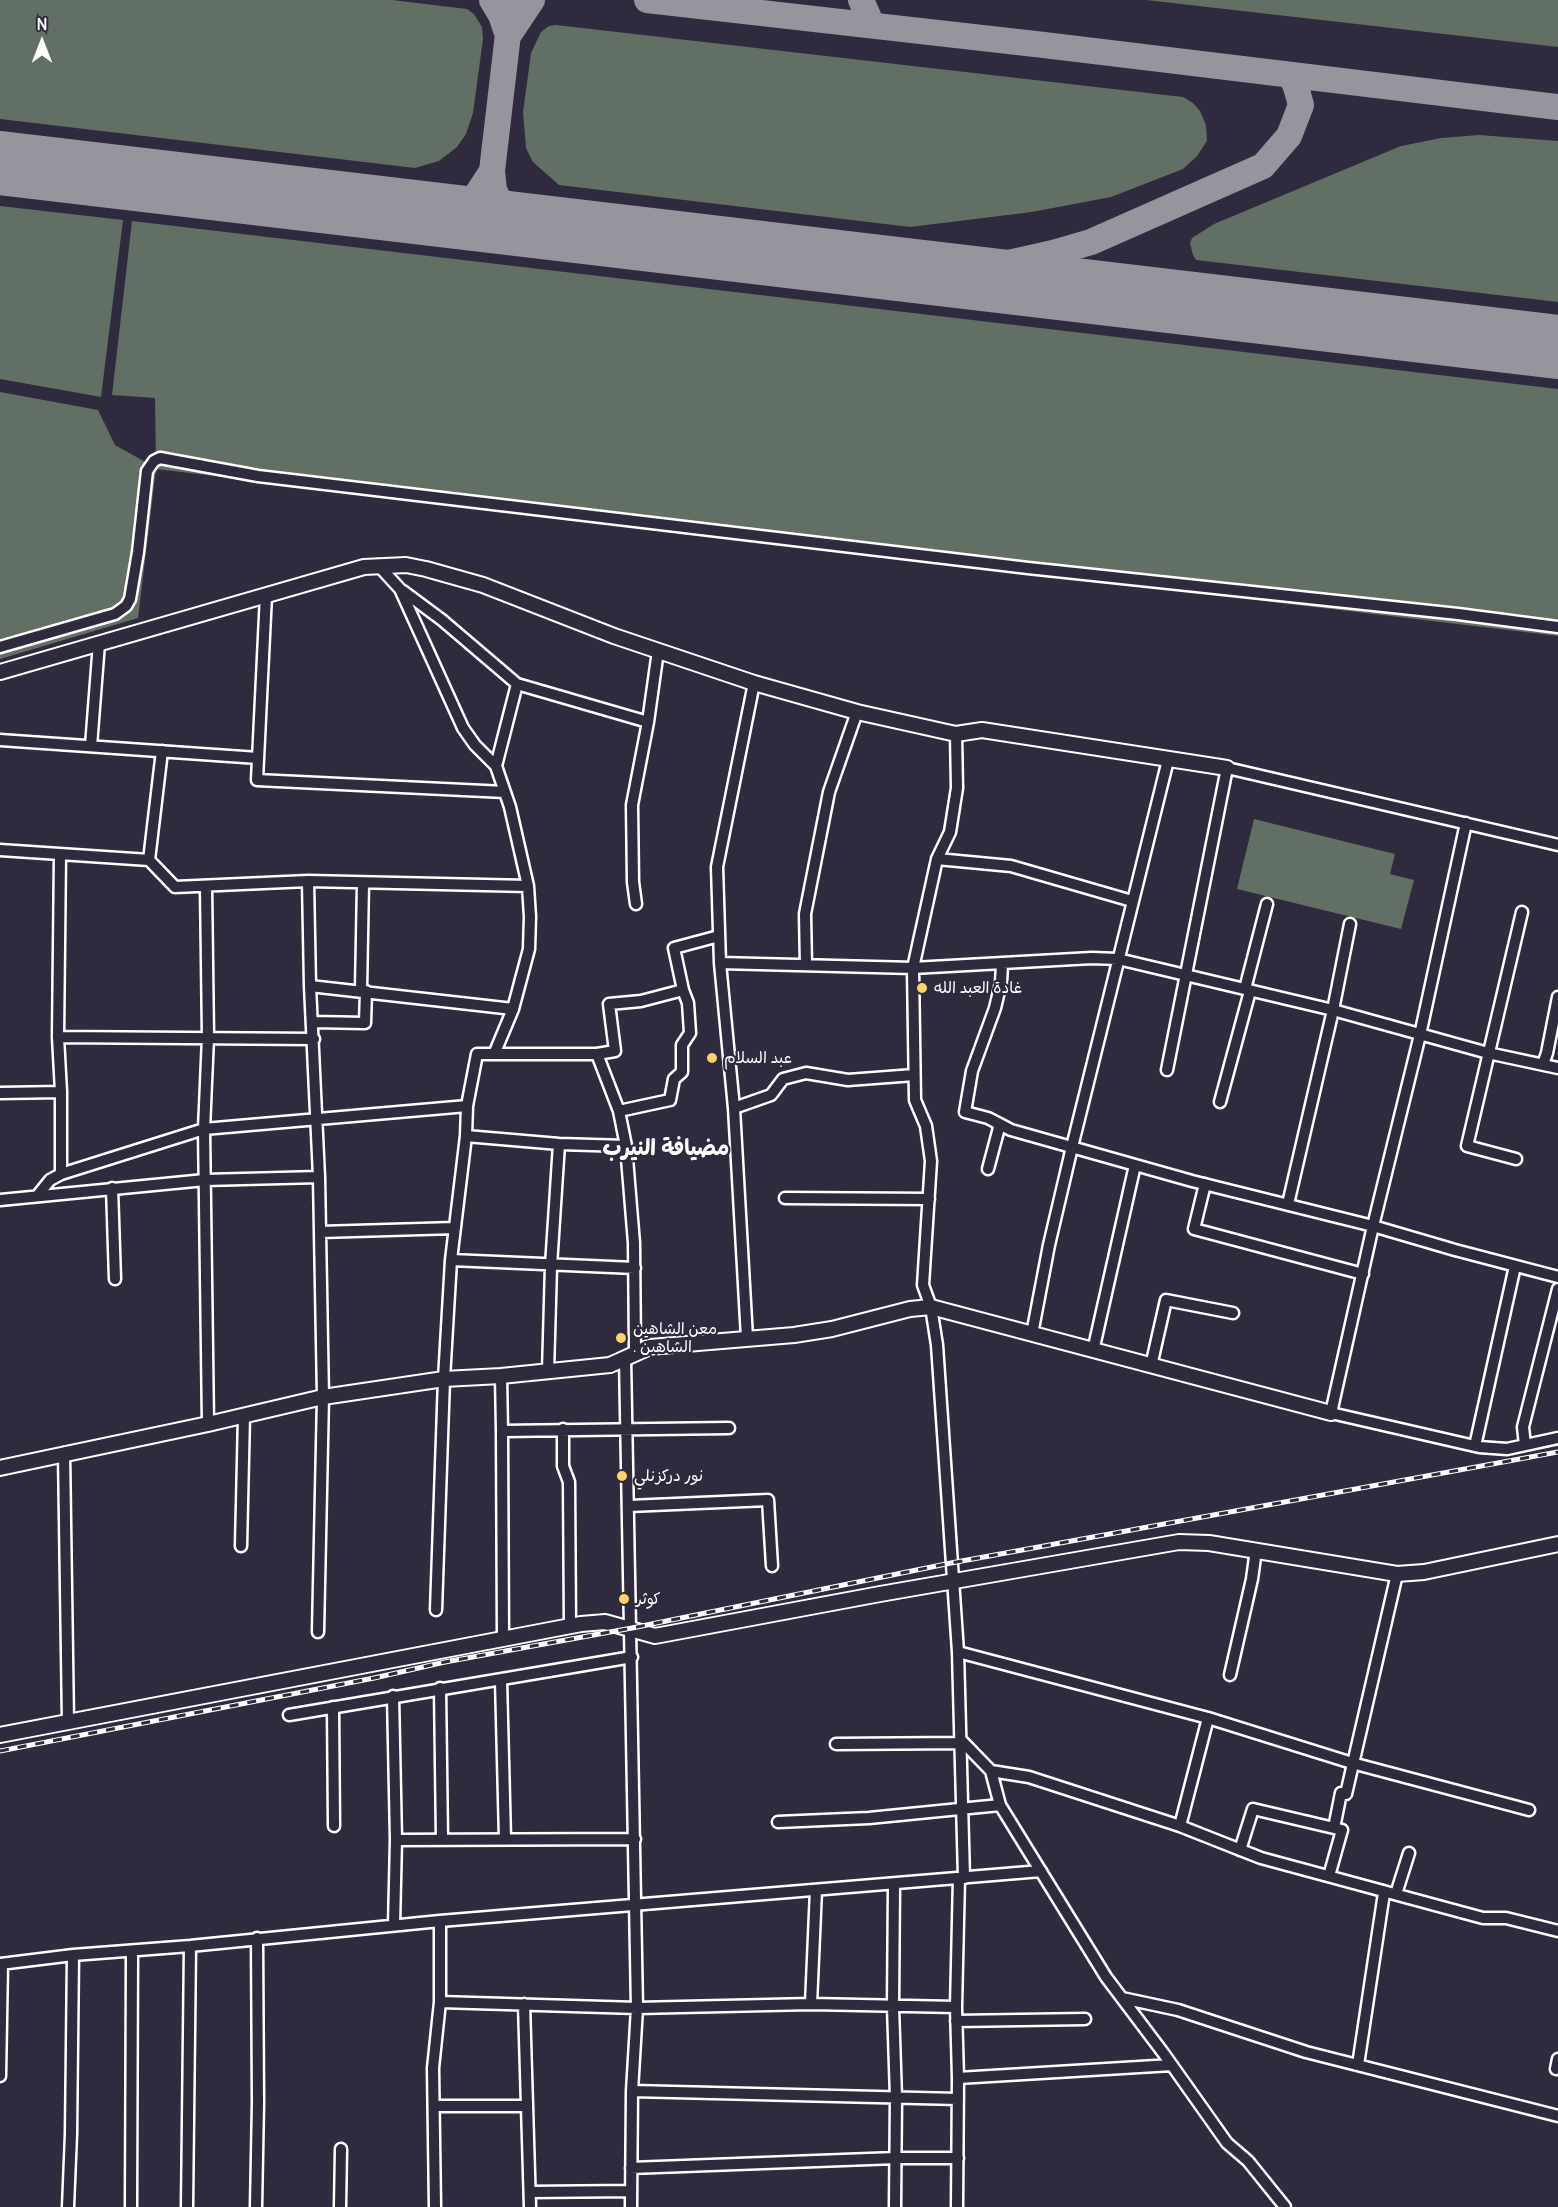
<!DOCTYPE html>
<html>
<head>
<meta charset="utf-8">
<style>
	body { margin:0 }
	#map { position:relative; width:1558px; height:2207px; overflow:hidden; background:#2f2a3d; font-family:Delius,sans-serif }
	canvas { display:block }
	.north { position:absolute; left:12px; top:12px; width:60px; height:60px; -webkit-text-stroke:4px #2f2a3d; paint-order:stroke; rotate:0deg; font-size:16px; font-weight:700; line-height:24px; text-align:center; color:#fff }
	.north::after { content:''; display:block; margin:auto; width:21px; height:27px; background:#fff; clip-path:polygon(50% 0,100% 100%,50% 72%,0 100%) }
</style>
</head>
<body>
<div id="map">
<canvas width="1558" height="2207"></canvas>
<div class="north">N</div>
</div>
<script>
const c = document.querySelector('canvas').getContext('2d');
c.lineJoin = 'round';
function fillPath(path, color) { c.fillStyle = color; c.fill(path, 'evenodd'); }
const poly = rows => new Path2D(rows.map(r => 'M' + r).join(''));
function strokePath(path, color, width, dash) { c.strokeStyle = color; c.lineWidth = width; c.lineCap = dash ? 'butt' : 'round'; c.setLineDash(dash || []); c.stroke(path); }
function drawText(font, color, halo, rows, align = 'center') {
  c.font = font + ' Delius,"Playpen Sans Arabic",sans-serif'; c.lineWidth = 4.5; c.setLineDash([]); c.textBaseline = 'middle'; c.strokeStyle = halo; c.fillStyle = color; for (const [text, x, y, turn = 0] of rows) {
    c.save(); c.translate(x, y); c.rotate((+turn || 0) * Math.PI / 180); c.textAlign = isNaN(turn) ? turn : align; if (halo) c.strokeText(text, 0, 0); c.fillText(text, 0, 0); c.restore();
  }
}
fillPath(poly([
	[0,0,392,0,467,9,474,14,482,27,483,39,473,113,466,134,457,147,439,161,415,168,0,119],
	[1146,0,1558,0,1558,47],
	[556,25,1183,97,1193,103,1200,111,1206,125,1207,141,1197,156,1183,169,1111,197,1032,212,910,227,559,185,533,162,526,148,523,112,531,53,541,32,549,26],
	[1479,135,1558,141,1558,302,1196,260,1193,255,1190,243,1192,238,1214,224,1401,146,1441,138],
	[0,206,123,220,101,397,0,379],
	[132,221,1558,389,1558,636,156,469,138,618,0,659,0,392,98,410,115,445,156,468,155,398,112,395],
	[1254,819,1395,854,1390,874,1414,880,1401,929,1237,889]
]), '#616f65');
strokePath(poly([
	[492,0,501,15,508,36,532,0],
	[647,0,1044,45,1558,107],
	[861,0,872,25],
	[492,171,494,190,500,202,524,225],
	[443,215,459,209,473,200,492,171,512,0],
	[934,273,1004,264,1053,253,1091,242,1263,166,1289,136,1301,105,1296,87,1291,75]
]), '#97949e', 26);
strokePath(poly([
	[0,163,1558,347]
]), '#97949e', 64);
const minor = poly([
	[378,565,400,589,463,728,475,745,496,766,510,807,528,886,530,917,529,949,513,1009,495,1052],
	[403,591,442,620,517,684,648,722],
	[266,595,257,780,505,792],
	[0,647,115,614,126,606,130,599,138,552,147,471,154,461,160,458,258,476,1028,568,1458,614,1558,627],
	[956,734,957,788,950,832,937,859,913,968,915,1100,926,1126,931,1161,923,1285,931,1307,937,1345,958,1652,964,1878],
	[0,740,258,758],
	[91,746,99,643],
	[496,766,517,684],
	[1466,823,1420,1035,1373,1226,1331,1413,1479,1447,1507,1449,1558,1438],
	[0,850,149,860,175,887,308,881,528,886],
	[60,854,58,1037,61,1092,61,1174],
	[937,859,1011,866,1132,901],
	[149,860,162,751],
	[308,881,310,986,319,1177,323,1397,318,1632],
	[206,887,208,1037,204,1129,208,1424],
	[636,904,633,882,632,805,648,722,658,651],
	[720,963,913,968,1092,958,1118,959,1333,1010,1488,1053,1558,1068],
	[1002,964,1001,983,995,1008,972,1071,965,1112,988,1118,1011,1130,1192,1181,1373,1226,1455,1250,1558,1277],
	[806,965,805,914,829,792,857,712],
	[310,986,513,1009],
	[1245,989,1267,904],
	[361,990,363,883],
	[313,1022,365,1023,366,991],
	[58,1037,314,1039],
	[597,1054,619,1111,626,1146,634,1243,635,1352],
	[1543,1064,1547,1053,1558,997],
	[1167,1070,1227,768,1558,845],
	[0,1093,61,1092],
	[1220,1102,1250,991],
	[734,1108,771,1095,783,1079,806,1073,848,1080,914,1075],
	[619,1111,670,1100,674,1079,682,1072,682,1045,690,1033,688,1003,683,990,674,948,719,936],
	[466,1136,559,1144,626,1146],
	[1516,1159,1467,1146,1522,912],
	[988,1169,1000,1124],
	[1205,1184,1194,1229,1363,1274],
	[112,1188,115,1279],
	[38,1195,50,1180,61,1174,204,1129,467,1106],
	[785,1198,929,1199],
	[0,1200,205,1180,319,1177],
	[1288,1204,1333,1010,1350,924],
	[320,1232,455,1228],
	[451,1260,635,1268],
	[1032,1334,1049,1245,1072,1147,1168,760],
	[747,1338,734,1108,720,963,717,867,754,683],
	[1093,1351,1135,1165],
	[625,1358,637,2008,632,2091,631,2207],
	[1151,1366,1166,1300,1233,1313],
	[548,1372,551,1266,559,1144],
	[501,1376,502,1431,729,1428],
	[563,1429,563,1466,569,1482,570,1626],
	[502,1431,503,1639],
	[1525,1445,1523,1427,1558,1289],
	[1475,1446,1515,1266],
	[64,1453,68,1722],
	[629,1506,768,1500,772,1566],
	[241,1546,244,1416],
	[436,1610,444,1379,451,1260,466,1136,467,1106,477,1054,597,1054,615,1051,609,1004,641,1001,683,990],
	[958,1652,1208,1718,1352,1763,1529,1810],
	[1230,1675,1252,1579,1256,1550],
	[501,1680,505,1839],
	[440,1688,442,1840],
	[393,1696,396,1840,394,1925],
	[333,1707,334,1826],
	[289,1715,632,1657],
	[960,1739,991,1771,1029,1777,1180,1826,1261,1858,1457,1911,1483,1918,1506,1918,1558,1931],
	[836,1744,960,1743],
	[991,1771,1000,1805,1106,1977,1164,2054,1227,2143,1248,2161,1285,2207],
	[778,1822,869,1818,1000,1805],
	[1180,1826,1208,1718],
	[396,1840,635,1839],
	[1240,1850,1253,1809,1334,1828],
	[1329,1876,1342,1830,1334,1828,1341,1793,1346,1794,1397,1574],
	[894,1884,893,2007,896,2097,895,2207],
	[1396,1894,1409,1853],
	[0,1964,73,1955,190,1946,440,1921,1041,1871],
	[1122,1998,1178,2010,1306,2052,1558,2116],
	[440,2002,637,2008,811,2004,956,2007],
	[524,2004,530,2207],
	[811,2004,816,1890],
	[956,2021,1085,2019],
	[1358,2065,1384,1893],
	[1556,2069,1558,2059],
	[0,2076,2,1964],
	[958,2078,1172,2065],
	[632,2091,958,2099],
	[434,2106,527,2106],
	[631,2168,896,2158,958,2158],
	[530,2192,631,2191],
	[68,2207,71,2134,73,1955],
	[131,2207,132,1952],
	[187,2207,190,1946],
	[256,2207,258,2103,257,1938],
	[340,2207,341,2149],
	[435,2207,433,2068,440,2002,440,1921],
	[957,2207,958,2078,956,2007,959,1878]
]);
const tertiary = poly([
	[0,672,364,567,406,565,426,569,483,585,614,636,754,683,857,712,956,734,982,730,1227,768],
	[0,1468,208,1424,323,1397,444,1379,501,1376,610,1365,650,1347,794,1335,832,1329,910,1309,931,1307,1331,1413],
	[0,1735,581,1624,605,1622,655,1636,880,1594,1179,1542,1209,1543,1397,1574,1424,1572,1558,1544]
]);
strokePath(minor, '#fff', 15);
strokePath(tertiary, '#fff', 18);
strokePath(minor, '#2f2a3d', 10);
strokePath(tertiary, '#2f2a3d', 14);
const rail = poly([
	[0,1751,374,1678,445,1662,632,1628,951,1563,1558,1452]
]);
strokePath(rail, '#fff', 5);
strokePath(rail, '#2f2a3d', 3, [9]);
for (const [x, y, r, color] of [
	[922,988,6,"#ffd166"],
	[712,1058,6,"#ffd166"],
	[621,1338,6,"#ffd166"],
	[622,1476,6,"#ffd166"],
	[624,1599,6,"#ffd166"]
]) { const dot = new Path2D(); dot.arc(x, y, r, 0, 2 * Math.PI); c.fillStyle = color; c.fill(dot); strokePath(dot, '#2f2a3d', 2); }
drawText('16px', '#fff', '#2f2a3d', [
	["غادة العبد الله",934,988],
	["عبد السلام",724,1058],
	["معن الشاهين",633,1329],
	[". الشاهين",633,1347],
	["نور دركزنلي",634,1476],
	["كوثر",636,1599]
], 'left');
drawText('bold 22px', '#fff', '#2f2a3d', [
	["مضيافة النيرب",666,1149]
]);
</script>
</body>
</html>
